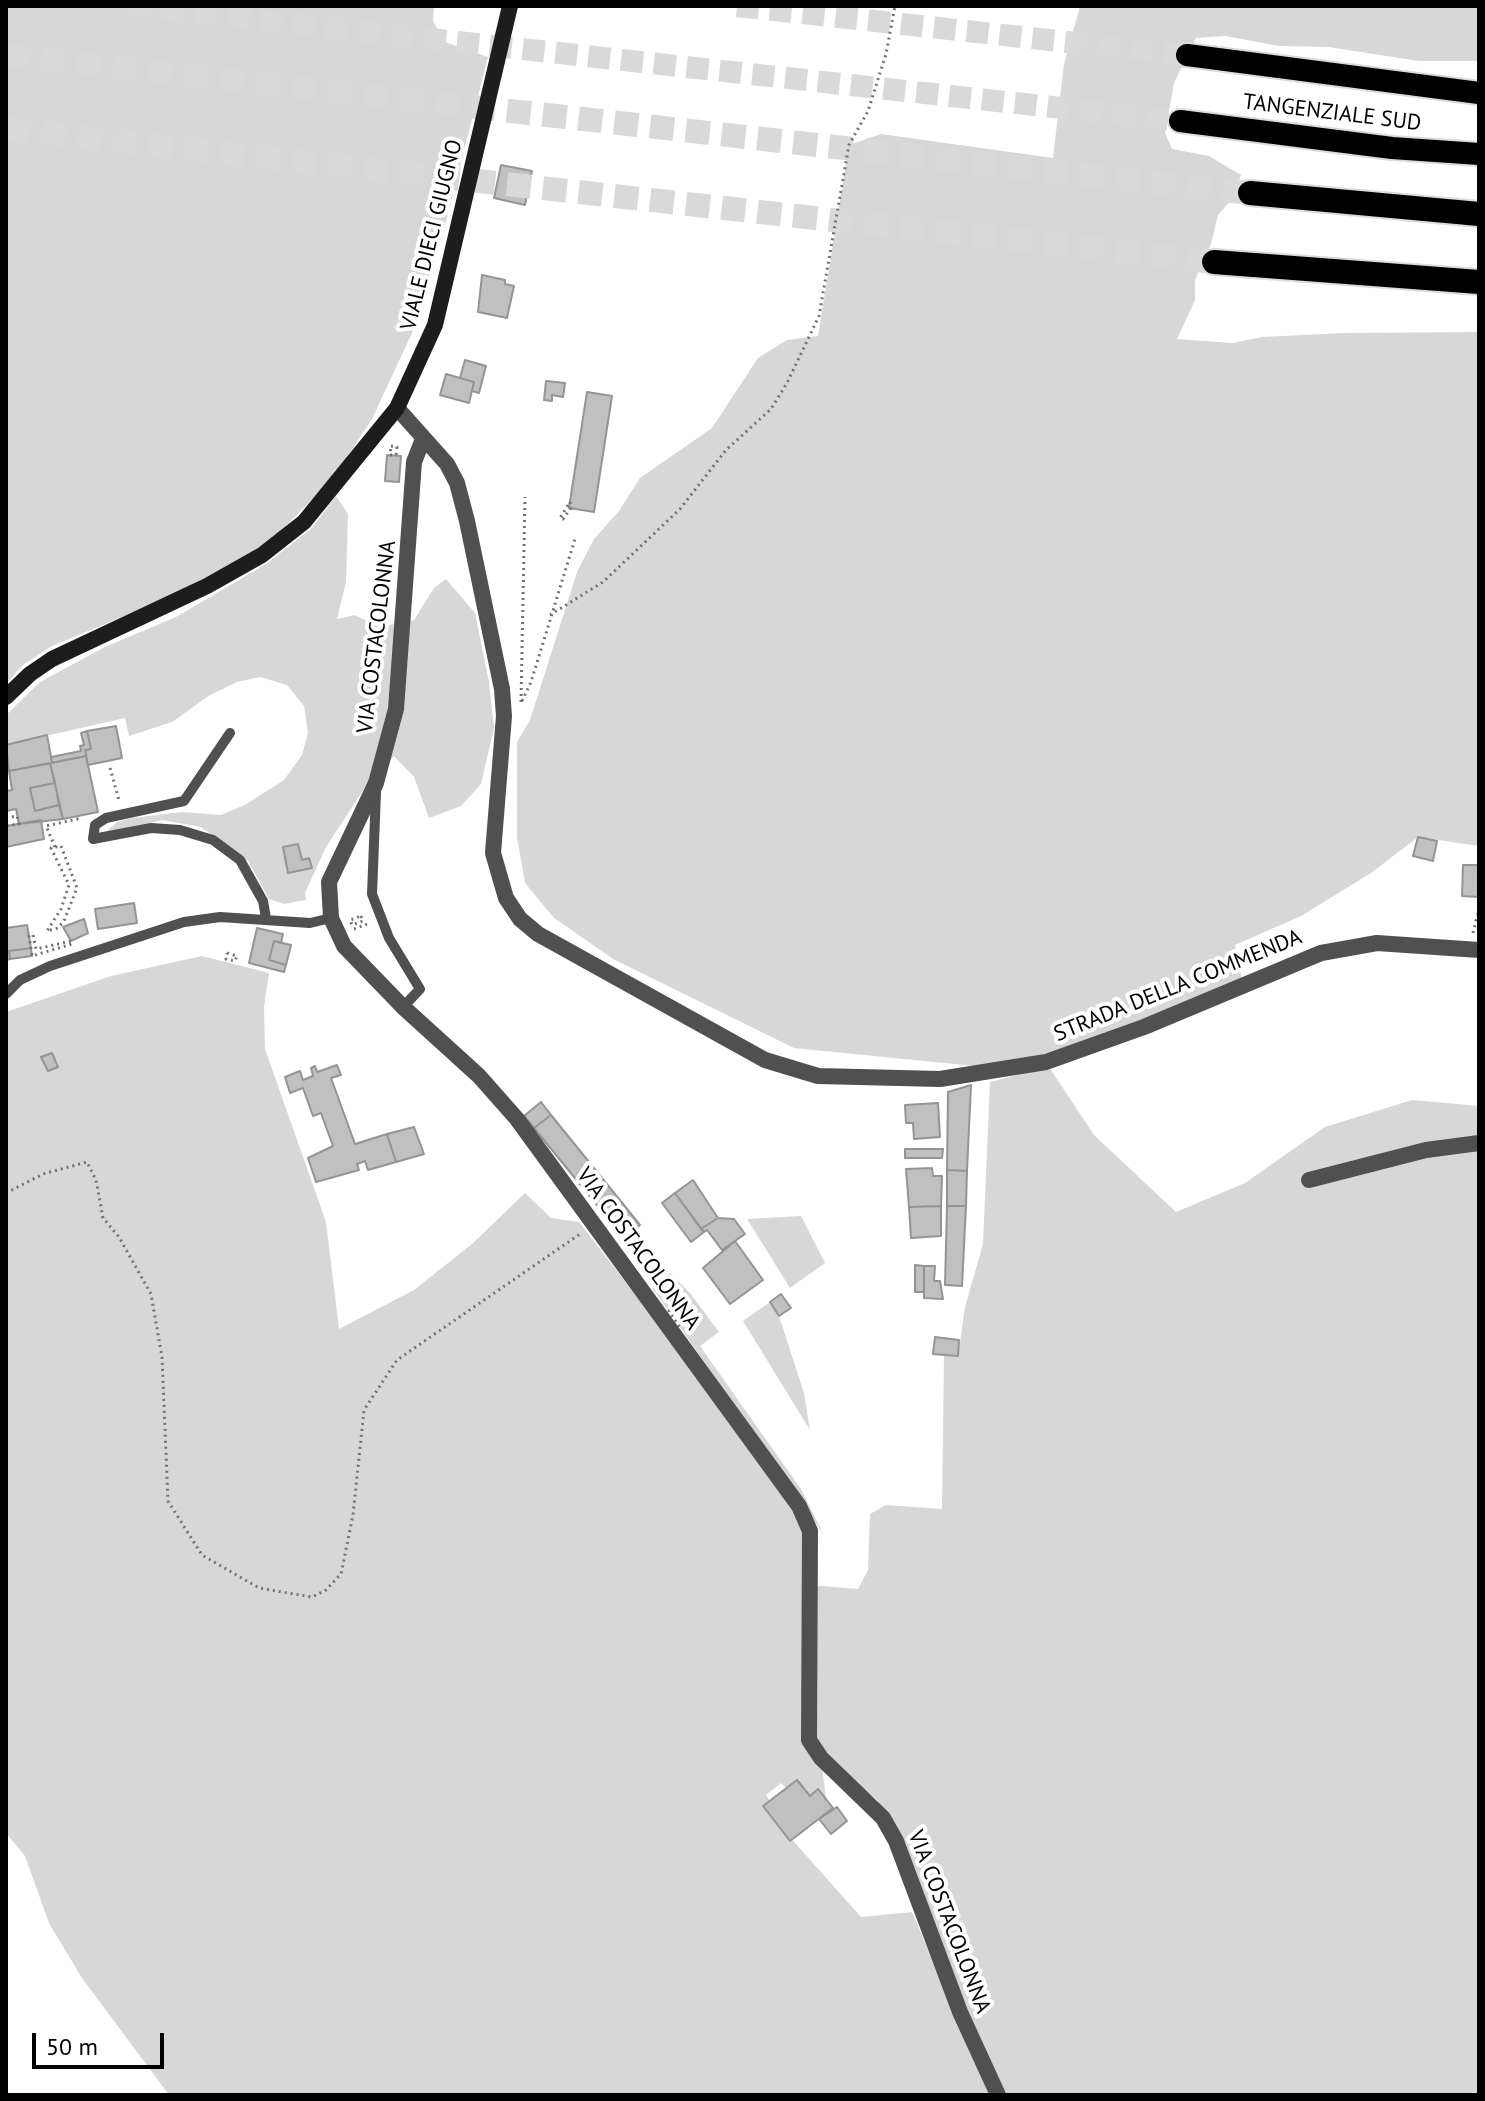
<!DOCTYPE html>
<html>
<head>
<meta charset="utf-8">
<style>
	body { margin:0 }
	#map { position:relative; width:1485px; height:2101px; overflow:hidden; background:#fff; font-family:"PT Sans",sans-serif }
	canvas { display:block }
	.frame { position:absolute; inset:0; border:8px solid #000; pointer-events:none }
	.scale { position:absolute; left:32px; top:2033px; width:132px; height:36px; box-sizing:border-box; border:4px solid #000; border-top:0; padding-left:10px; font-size:24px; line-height:28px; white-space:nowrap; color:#000; -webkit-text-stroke:6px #fff; paint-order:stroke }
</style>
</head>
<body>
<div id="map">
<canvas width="1485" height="2101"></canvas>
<div class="frame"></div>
<div class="scale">50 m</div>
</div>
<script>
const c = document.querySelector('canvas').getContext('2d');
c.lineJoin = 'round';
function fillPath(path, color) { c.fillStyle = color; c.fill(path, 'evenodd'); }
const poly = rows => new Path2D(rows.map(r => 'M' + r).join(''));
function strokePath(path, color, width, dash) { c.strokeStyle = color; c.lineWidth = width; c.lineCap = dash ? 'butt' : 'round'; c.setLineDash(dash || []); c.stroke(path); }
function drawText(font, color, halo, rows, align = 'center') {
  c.font = font + ' "PT Sans",sans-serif'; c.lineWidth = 8; c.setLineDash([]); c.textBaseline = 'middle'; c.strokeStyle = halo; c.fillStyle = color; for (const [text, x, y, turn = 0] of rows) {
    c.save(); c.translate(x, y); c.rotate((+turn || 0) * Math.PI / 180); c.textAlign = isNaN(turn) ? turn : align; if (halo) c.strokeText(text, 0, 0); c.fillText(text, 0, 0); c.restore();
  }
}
fillPath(poly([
	[6,6,434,6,433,21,445,42,488,57,443,233,412,333,372,419,334,477,270,542,168,598,52,646,23,665,6,684],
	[1080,6,1479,6,1479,61,1419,61,1328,47,1279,46,1225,36,1196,38,1174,83,1165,133,1172,149,1209,156,1241,175,1231,200,1218,215,1211,244,1195,280,1195,300,1177,339,1232,343,1262,337,1343,333,1479,332,1479,846,1418,837,1371,873,1301,916,1235,945,1243,985,1046,1062,974,1066,794,1048,613,959,553,917,525,883,517,837,517,742,530,720,577,572,594,539,619,511,640,478,712,428,758,358,787,340,818,336,849,145,881,134,1053,158,1064,64],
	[336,496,348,514,346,582,337,619,355,615,379,627,414,620,434,588,446,579,475,613,489,682,494,728,481,784,461,806,429,818,414,777,394,756,368,783,326,847,305,893,306,900,284,904,269,899,248,861,201,827,162,820,105,833,117,822,133,818,182,812,221,815,245,805,284,780,302,755,308,733,304,706,287,685,260,677,237,682,210,695,172,722,129,736,125,718,6,745,6,715,40,682,105,647,176,617,266,564,312,528],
	[202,956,269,973,264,1007,265,1049,326,1222,339,1329,414,1290,472,1244,525,1193,551,1218,579,1222,799,1506,811,1585,858,1589,868,1570,870,1514,886,1505,942,1509,944,1355,958,1356,965,1307,983,1244,990,1082,1049,1067,1094,1135,1176,1212,1245,1183,1325,1127,1412,1100,1479,1106,1479,2095,1003,2095,981,2054,890,1820,876,1799,821,1758,826,1799,818,1790,810,1796,797,1780,786,1788,781,1783,766,1795,770,1801,763,1807,861,1917,912,1912,989,2095,169,2095,82,1978,49,1923,25,1856,6,1833,6,1012,111,976],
	[801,1216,825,1263,790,1288,747,1219],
	[670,1273,690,1293,719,1332,700,1346,801,1489,824,1535,680,1327,687,1321,677,1306,669,1311,652,1288],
	[770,1302,779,1316,804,1393,810,1430,743,1321]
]), '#d7d7d7');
const building = poly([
	[501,165,532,171,525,205,494,198,501,165],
	[482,275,505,280,505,284,514,286,507,318,478,312,482,275],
	[465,360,486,366,479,393,472,391,474,382,460,378,465,360],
	[446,374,474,382,469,403,440,395,446,374],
	[546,381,565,383,563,397,552,395,552,401,544,400,546,381],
	[587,392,612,396,594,512,569,508,587,392],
	[387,455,401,456,399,482,385,481,387,455],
	[116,726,122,758,88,765,85,750,91,749,87,731,116,726],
	[87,731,91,749,85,750,86,756,52,763,51,757,81,751,80,746,84,745,81,733,87,731],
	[47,735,52,763,9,771,6,745,47,735],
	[86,756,98,812,63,819,50,763,86,756],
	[50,763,55,783,30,788,35,811,59,805,63,819,19,824,16,809,6,811,6,791,12,790,9,771,50,763],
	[55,783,59,805,35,811,30,788,55,783],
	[41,820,44,839,6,847,6,826,41,820],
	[1418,837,1437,841,1433,861,1413,856,1418,837],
	[298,844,302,860,309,858,312,868,288,873,283,847,298,844],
	[1463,865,1479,865,1479,897,1462,896,1463,865],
	[134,903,137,923,98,929,95,909,134,903],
	[84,919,88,933,71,941,63,927,84,919],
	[27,925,31,948,9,951,10,959,6,960,6,928,27,925],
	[257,928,283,934,281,943,274,941,269,960,286,965,284,972,249,963,257,928],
	[274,941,291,945,286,965,269,960,274,941],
	[31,948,32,956,10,959,9,951,31,948],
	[52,1053,58,1067,48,1071,41,1057,52,1053],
	[337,1065,341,1075,331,1078,355,1144,387,1134,396,1162,368,1170,365,1161,357,1164,359,1170,316,1182,308,1158,333,1146,321,1113,313,1116,303,1088,290,1093,285,1077,300,1071,303,1080,313,1076,311,1068,315,1066,317,1072,337,1065],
	[971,1085,967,1171,947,1170,948,1092,971,1085],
	[541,1102,551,1115,534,1128,524,1116,541,1102],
	[938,1103,940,1137,914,1139,913,1123,906,1123,905,1105,938,1103],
	[551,1115,640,1225,624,1238,534,1128,551,1115],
	[414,1127,424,1154,396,1162,387,1134,414,1127],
	[905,1149,943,1149,942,1158,905,1158,905,1149],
	[932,1168,933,1176,942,1176,941,1206,909,1207,906,1169,932,1168],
	[947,1170,967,1171,966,1206,947,1206,947,1170],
	[693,1180,718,1218,701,1229,675,1193,693,1180],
	[675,1193,704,1232,691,1242,662,1203,675,1193],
	[941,1206,941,1236,911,1238,909,1207,941,1206],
	[947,1206,966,1206,962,1286,945,1285,947,1206],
	[718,1218,734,1219,745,1234,722,1250,707,1230,704,1232,701,1229,718,1218],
	[735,1241,763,1280,730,1304,703,1268,735,1241],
	[915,1265,924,1266,924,1292,915,1292,915,1265],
	[924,1266,935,1266,934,1281,940,1281,943,1299,924,1298,924,1266],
	[781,1294,791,1308,779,1316,770,1302,781,1294],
	[935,1337,959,1340,958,1356,933,1354,935,1337],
	[797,1780,810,1796,818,1789,833,1808,790,1841,763,1806,797,1780],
	[837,1807,847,1821,831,1834,819,1819,837,1807]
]);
fillPath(building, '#c0c0c0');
strokePath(building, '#949494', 2);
strokePath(poly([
	[129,6,1180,121],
	[737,6,1187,55]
]), '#d9d9d9', 22, [22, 11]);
strokePath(poly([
	[6,55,1250,193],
	[6,129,1214,262]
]), '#d9d9d9', 24, [24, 12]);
const trunk = poly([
	[1187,55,1479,93],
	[1180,121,1392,148,1479,154]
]);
const motorway = poly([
	[1250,193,1479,214],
	[1214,262,1479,282]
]);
strokePath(trunk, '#dbdbdb', 26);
strokePath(motorway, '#dbdbdb', 28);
strokePath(poly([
	[391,446,397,447,396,455,390,455,391,446],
	[570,502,571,508,563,519,560,518,570,502],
	[550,615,603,582,680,509,726,450,771,409,787,383,819,316,849,145,868,111,886,54,895,6],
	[522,701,531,682,575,539],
	[521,702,525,497],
	[110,768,119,800],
	[6,818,17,816,19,824,6,826],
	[61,846,77,888,64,921,58,928,47,931,61,909,69,885,51,848,61,846],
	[55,847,46,826,82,818],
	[361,916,363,921,352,925,350,920,361,916],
	[354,929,370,923],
	[1473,933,1479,910],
	[33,935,36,949,71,941,72,944,32,956,29,936,33,935],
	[227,953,237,956,235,961,226,959,227,953],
	[6,1193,43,1174,87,1162,96,1180,103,1218,119,1237,151,1294,162,1357,168,1501,202,1555,259,1588,312,1597,326,1590,341,1574,353,1515,364,1410,397,1360,580,1234],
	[677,1305,688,1321,680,1327,669,1311,677,1305]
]), '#727272', 3, [2, 4]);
strokePath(poly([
	[230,733,184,801,106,818,95,825,93,839,151,828,180,830,213,840,240,860,263,901,266,918],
	[376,792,372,894,389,938,420,989,403,1007],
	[6,994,20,980,50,966,184,922,220,917,310,923,331,918]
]), '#505050', 10);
strokePath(poly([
	[397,408,447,464,457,483,467,521,502,689,504,716,493,853,506,898,520,919,538,934,765,1060,818,1076,940,1079,1046,1062,1144,1027,1321,953,1377,943,1479,950],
	[423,439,414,462,396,709,376,783,329,882,331,918,344,946,403,1007,479,1076,517,1119,799,1506,810,1531,809,1740,821,1758,883,1818,896,1841,960,2012,998,2095],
	[1309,1180,1426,1150,1479,1143]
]), '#505050', 16);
strokePath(poly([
	[6,697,30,674,52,659,207,586,262,555,304,522,397,408,435,325,510,6]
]), '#1d1d1d', 16);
strokePath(trunk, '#000', 22);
strokePath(motorway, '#000', 24);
drawText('22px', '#000', '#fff', [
	["TANGENZIALE SUD",1332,113,7],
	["VIALE DIECI GIUGNO",432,235,-76],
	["VIA COSTACOLONNA",377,637,-83],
	["STRADA DELLA COMMENDA",1178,986,-22],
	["VIA COSTACOLONNA",638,1249,54],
	["VIA COSTACOLONNA",949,1922,69]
]);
</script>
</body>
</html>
